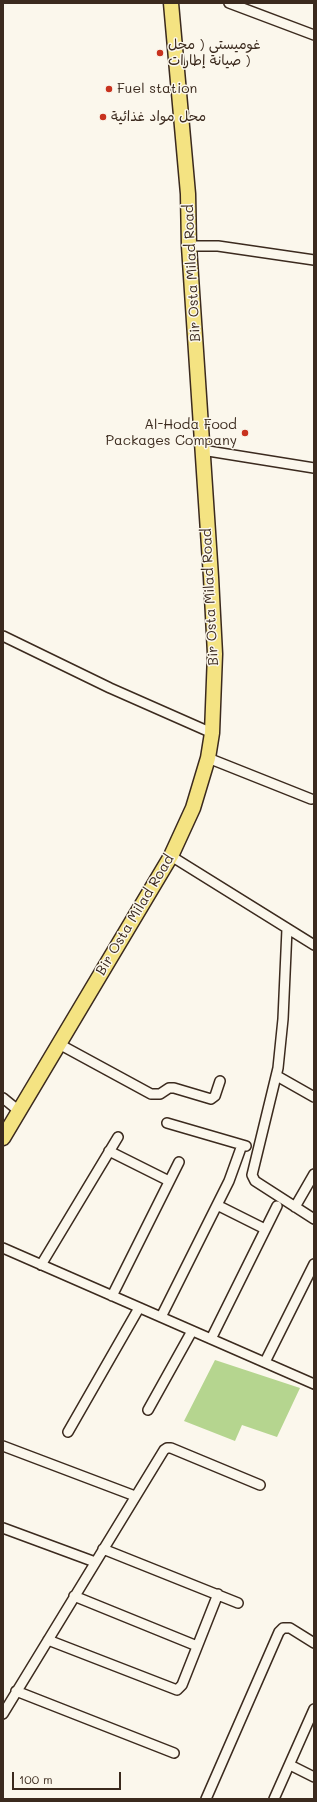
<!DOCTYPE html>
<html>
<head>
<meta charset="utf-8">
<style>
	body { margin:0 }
	#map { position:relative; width:317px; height:1802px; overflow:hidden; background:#fbf7ec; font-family:Mali,sans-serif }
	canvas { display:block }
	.frame { position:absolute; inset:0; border:4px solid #3b2a1e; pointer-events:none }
	.scale { position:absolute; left:12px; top:1772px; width:109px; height:18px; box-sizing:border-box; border:2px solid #3b2a1e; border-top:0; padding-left:5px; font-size:12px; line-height:14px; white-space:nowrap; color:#3b2a1e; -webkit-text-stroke:3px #fbf7ec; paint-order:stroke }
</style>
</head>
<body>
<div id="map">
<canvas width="317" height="1802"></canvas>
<div class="frame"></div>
<div class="scale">100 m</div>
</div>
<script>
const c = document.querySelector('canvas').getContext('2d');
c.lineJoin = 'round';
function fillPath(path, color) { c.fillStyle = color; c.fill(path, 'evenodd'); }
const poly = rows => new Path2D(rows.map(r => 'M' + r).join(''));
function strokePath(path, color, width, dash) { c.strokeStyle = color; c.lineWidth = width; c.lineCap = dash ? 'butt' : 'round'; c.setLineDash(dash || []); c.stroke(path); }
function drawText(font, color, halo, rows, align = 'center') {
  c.font = font + ' Mali,"Playpen Sans Arabic",sans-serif'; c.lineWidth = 3; c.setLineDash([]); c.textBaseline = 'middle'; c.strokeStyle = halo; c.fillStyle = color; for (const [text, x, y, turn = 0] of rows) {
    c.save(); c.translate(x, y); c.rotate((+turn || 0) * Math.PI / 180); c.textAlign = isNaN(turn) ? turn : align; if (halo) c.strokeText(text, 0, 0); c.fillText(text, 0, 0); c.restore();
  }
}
fillPath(poly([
	[215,1360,300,1388,277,1437,242,1425,235,1441,184,1421]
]), '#b5d58f');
const street = poly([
	[229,3,314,35],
	[189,246,218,246,314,260],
	[202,450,314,468],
	[3,636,110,688,212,733],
	[208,758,311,799],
	[171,856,314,945],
	[287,929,283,1019,278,1068,252,1175,255,1181,314,1219],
	[59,1044,151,1094,160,1094,169,1088,174,1088,211,1099,215,1096,220,1081],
	[277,1076,314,1097],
	[3,1098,19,1111],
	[167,1123,246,1146],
	[109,1151,169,1181],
	[217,1205,265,1229],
	[295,1207,314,1174],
	[3,1248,314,1384],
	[41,1265,118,1137],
	[112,1296,179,1162],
	[161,1317,229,1181,242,1145],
	[211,1339,277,1206],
	[265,1362,314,1264],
	[148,1410,192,1331],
	[68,1432,139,1308],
	[3,1446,135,1496],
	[3,1528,95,1562],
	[103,1549,238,1603],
	[74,1596,197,1646],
	[48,1640,177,1690,182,1685,218,1594],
	[16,1691,174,1753],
	[3,1714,164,1450,167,1448,171,1448,260,1485],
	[290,1765,314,1777],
	[206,1799,279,1632,283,1628,290,1628,314,1643],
	[274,1799,314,1709]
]);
const primary = poly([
	[3,1138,171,856,193,808,208,758,212,733,215,654,211,577,189,246,188,194,171,3]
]);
strokePath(street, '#3b2a1e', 12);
strokePath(primary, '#3b2a1e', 17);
strokePath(street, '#fbf7ec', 9);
strokePath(primary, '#f4e382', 14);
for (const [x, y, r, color] of [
	[160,53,4,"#c8321e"],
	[109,89,4,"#c8321e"],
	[103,117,4,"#c8321e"],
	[245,433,4,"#c8321e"]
]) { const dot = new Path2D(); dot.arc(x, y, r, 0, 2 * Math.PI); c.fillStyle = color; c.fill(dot); strokePath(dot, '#fbf7ec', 1.5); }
drawText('14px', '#3b2a1e', '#fbf7ec', [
	["غوميستي ( محل",168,45],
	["صيانة إطارات )",168,61],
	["Fuel station",117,89],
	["محل مواد غذائية",111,117],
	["Al-Hoda Food",237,425,"right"],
	["Packages Company",237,441,"right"]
], 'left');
drawText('14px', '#3b2a1e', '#fbf7ec', [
	["Bir Osta Milad Road",192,273,-93],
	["Bir Osta Milad Road",210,597,-93],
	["Bir Osta Milad Road",135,915,-59]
]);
</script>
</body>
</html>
